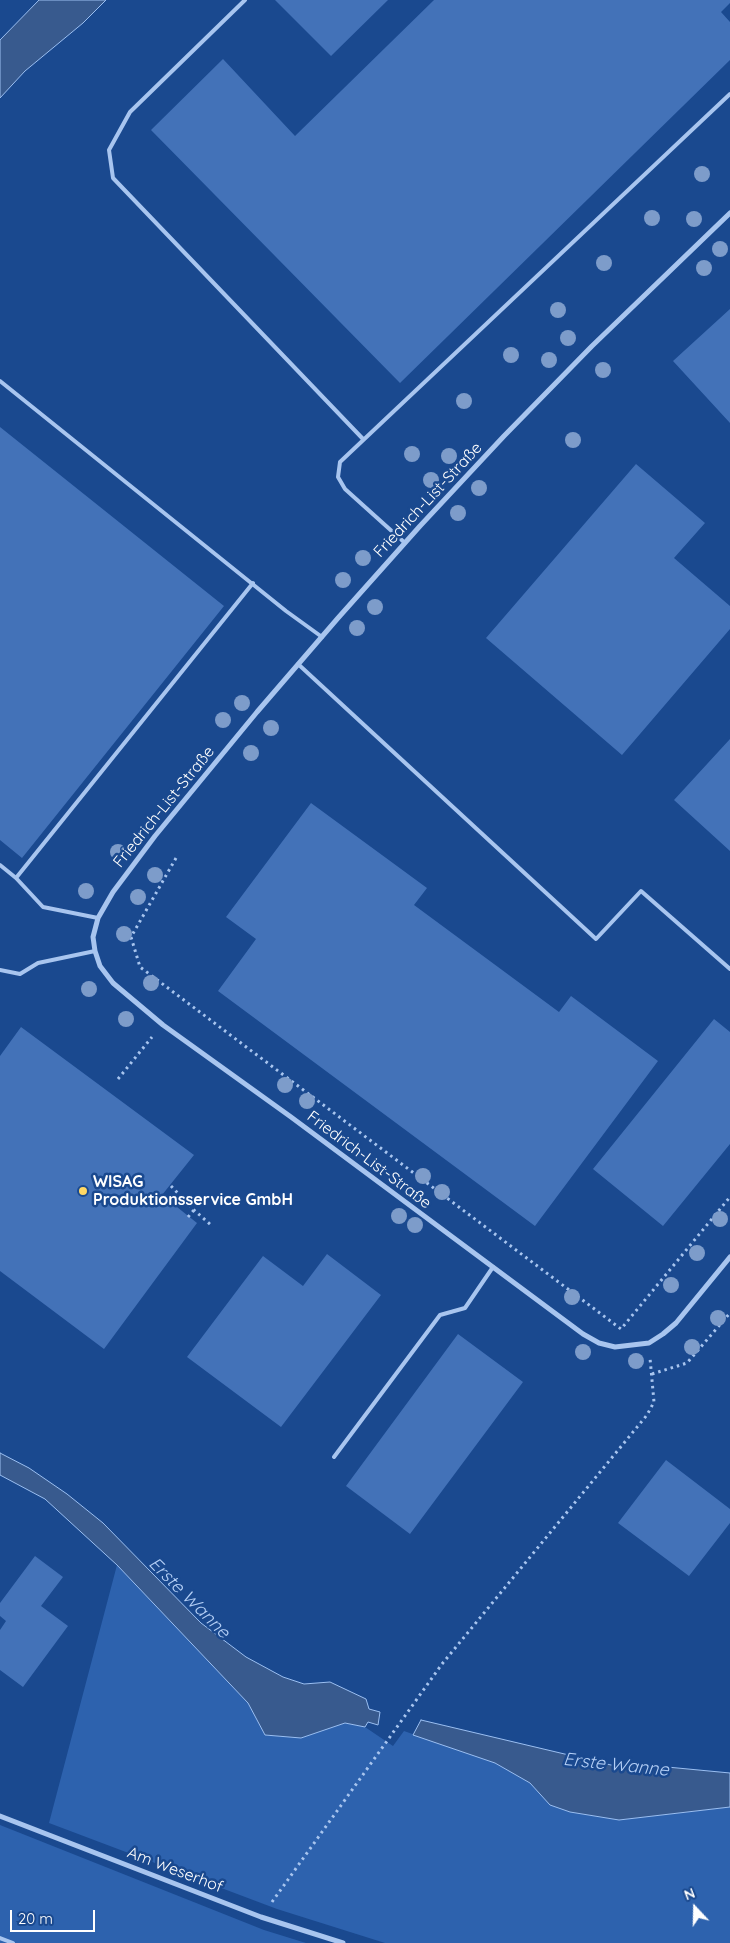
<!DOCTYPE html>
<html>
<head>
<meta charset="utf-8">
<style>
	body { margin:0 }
	#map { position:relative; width:730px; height:1943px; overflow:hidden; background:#1a498f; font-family:Quicksand,sans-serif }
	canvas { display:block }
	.north { position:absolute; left:670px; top:1883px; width:50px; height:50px; -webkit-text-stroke:4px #1a498f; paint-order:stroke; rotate:339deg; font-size:14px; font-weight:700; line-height:20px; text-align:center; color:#fff }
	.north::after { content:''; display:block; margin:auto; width:18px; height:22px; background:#fff; clip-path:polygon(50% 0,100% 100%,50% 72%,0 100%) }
	.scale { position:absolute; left:10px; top:1910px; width:85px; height:22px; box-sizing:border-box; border:2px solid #fff; border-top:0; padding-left:6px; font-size:15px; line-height:18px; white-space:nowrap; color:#fff; -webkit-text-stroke:4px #1a498f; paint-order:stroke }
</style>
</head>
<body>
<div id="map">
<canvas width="730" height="1943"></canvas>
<div class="north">N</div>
<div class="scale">20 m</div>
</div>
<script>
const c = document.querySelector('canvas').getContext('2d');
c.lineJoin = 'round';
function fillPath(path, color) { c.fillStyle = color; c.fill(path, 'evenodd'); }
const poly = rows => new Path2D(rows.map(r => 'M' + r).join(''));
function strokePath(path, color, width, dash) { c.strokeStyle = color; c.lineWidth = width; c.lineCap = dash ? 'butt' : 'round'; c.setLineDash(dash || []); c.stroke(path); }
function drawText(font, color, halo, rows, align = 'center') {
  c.font = font + ' Quicksand,sans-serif'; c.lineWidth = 5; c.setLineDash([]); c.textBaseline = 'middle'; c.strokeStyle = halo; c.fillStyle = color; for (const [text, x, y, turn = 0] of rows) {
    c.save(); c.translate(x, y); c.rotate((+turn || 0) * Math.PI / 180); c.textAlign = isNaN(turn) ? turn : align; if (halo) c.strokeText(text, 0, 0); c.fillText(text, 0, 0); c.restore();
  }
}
fillPath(poly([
	[117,1565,248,1703,265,1735,301,1738,345,1723,365,1727,393,1746,404,1731,495,1763,530,1783,551,1805,570,1812,619,1820,730,1807,730,1943,385,1943,277,1909,49,1823],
	[0,1825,264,1930,306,1943,0,1943]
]), '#2d62ae');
const water = poly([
	[39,0,106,0,83,23,25,71,0,98,0,40,39,0],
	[0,1453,29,1468,67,1494,103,1523,201,1623,246,1657,283,1677,304,1684,330,1682,366,1699,369,1709,380,1712,378,1725,368,1722,365,1727,345,1723,301,1738,265,1735,248,1703,117,1565,45,1499,0,1475,0,1453],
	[421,1720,611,1765,646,1765,730,1773,730,1807,619,1820,570,1812,550,1805,530,1783,495,1763,413,1735,421,1720]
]);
fillPath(water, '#385a8e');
strokePath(water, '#9bbff1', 1);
fillPath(poly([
	[275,0,388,0,331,56],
	[434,0,730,0,730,3,721,12,730,22,730,60,400,383,151,130,223,59,295,136],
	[730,309,730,423,673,361],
	[0,427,224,606,22,858,0,840],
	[636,464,705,523,674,558,730,606,730,629,622,755,486,638],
	[730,739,730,851,674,800],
	[311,803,427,888,414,905,559,1012,571,996,658,1061,535,1226,218,991,256,939,226,917],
	[714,1019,730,1032,730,1144,663,1226,593,1169],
	[21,1027,194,1155,162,1195,197,1223,104,1349,0,1271,0,1056],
	[327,1254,381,1295,281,1427,187,1357,263,1256,303,1286],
	[458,1334,523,1382,410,1534,346,1486],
	[666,1460,730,1509,730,1523,689,1576,618,1523],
	[35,1556,63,1577,41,1606,68,1626,23,1687,0,1670,0,1630,6,1621,0,1616,0,1603]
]), '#4372b8');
strokePath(poly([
	[176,858,131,937,140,967,621,1329,730,1197],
	[118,1079,152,1037],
	[171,1186,194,1210,211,1225],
	[188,1217,194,1210],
	[652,1374,687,1363,730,1313],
	[272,1902,442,1664,647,1415,654,1402,650,1358]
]), '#a8c5ef', 3, [2.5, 4]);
strokePath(poly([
	[245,0,130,112,109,150,113,178,363,439],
	[0,381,286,611,322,637],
	[405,543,345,489,338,477,340,462,730,94],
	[298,664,596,939,641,891,730,969],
	[0,865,16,878,43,907,98,918],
	[16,878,253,583],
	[0,970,20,974,38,963,95,951],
	[334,1457,440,1315,465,1308,493,1267],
	[0,1938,13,1943]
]), '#a8c5ef', 4);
strokePath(poly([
	[730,213,592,346,504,436,420,526,338,618,257,712,155,836,113,892,98,918,93,937,95,951,100,966,113,983,163,1025,291,1117,548,1308,583,1334,599,1343,615,1347,649,1343,663,1334,676,1323,730,1257],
	[0,1816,261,1917,343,1943]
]), '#a8c5ef', 5);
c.fillStyle = '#7d9cca';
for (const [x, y] of [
	[702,174],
	[652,218],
	[694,219],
	[720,249],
	[604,263],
	[704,268],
	[558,310],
	[568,338],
	[511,355],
	[549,360],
	[603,370],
	[464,401],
	[573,440],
	[412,454],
	[449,456],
	[431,480],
	[479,488],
	[458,513],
	[363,558],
	[343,580],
	[375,607],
	[357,628],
	[242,703],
	[223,720],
	[271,728],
	[251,753],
	[118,852],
	[155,875],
	[86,891],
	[138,897],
	[124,934],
	[151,983],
	[89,989],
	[126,1019],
	[285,1085],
	[307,1101],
	[423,1176],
	[442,1192],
	[399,1216],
	[720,1219],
	[415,1225],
	[697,1253],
	[671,1285],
	[572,1297],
	[718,1318],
	[692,1347],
	[583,1352],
	[636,1361]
]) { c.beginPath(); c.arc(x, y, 8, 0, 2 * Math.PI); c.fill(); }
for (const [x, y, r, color] of [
	[83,1191,5,"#ffd865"]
]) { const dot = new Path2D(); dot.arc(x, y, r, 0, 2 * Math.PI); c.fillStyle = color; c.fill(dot); strokePath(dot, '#1a498f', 2); }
drawText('16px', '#fff', '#1a498f', [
	["Friedrich-List-Straße",428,500,-47],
	["Friedrich-List-Straße",164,807,-51],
	["Friedrich-List-Straße",369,1160,37],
	["Am Weserhof",175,1870,21]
]);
drawText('bold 16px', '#fff', '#1a498f', [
	["WISAG",93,1182],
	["Produktionsservice GmbH",93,1200]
], 'left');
drawText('italic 18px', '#b4cff6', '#1a498f', [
	["Erste Wanne",189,1598,45],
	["Erste Wanne",616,1765,6]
]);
</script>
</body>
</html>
